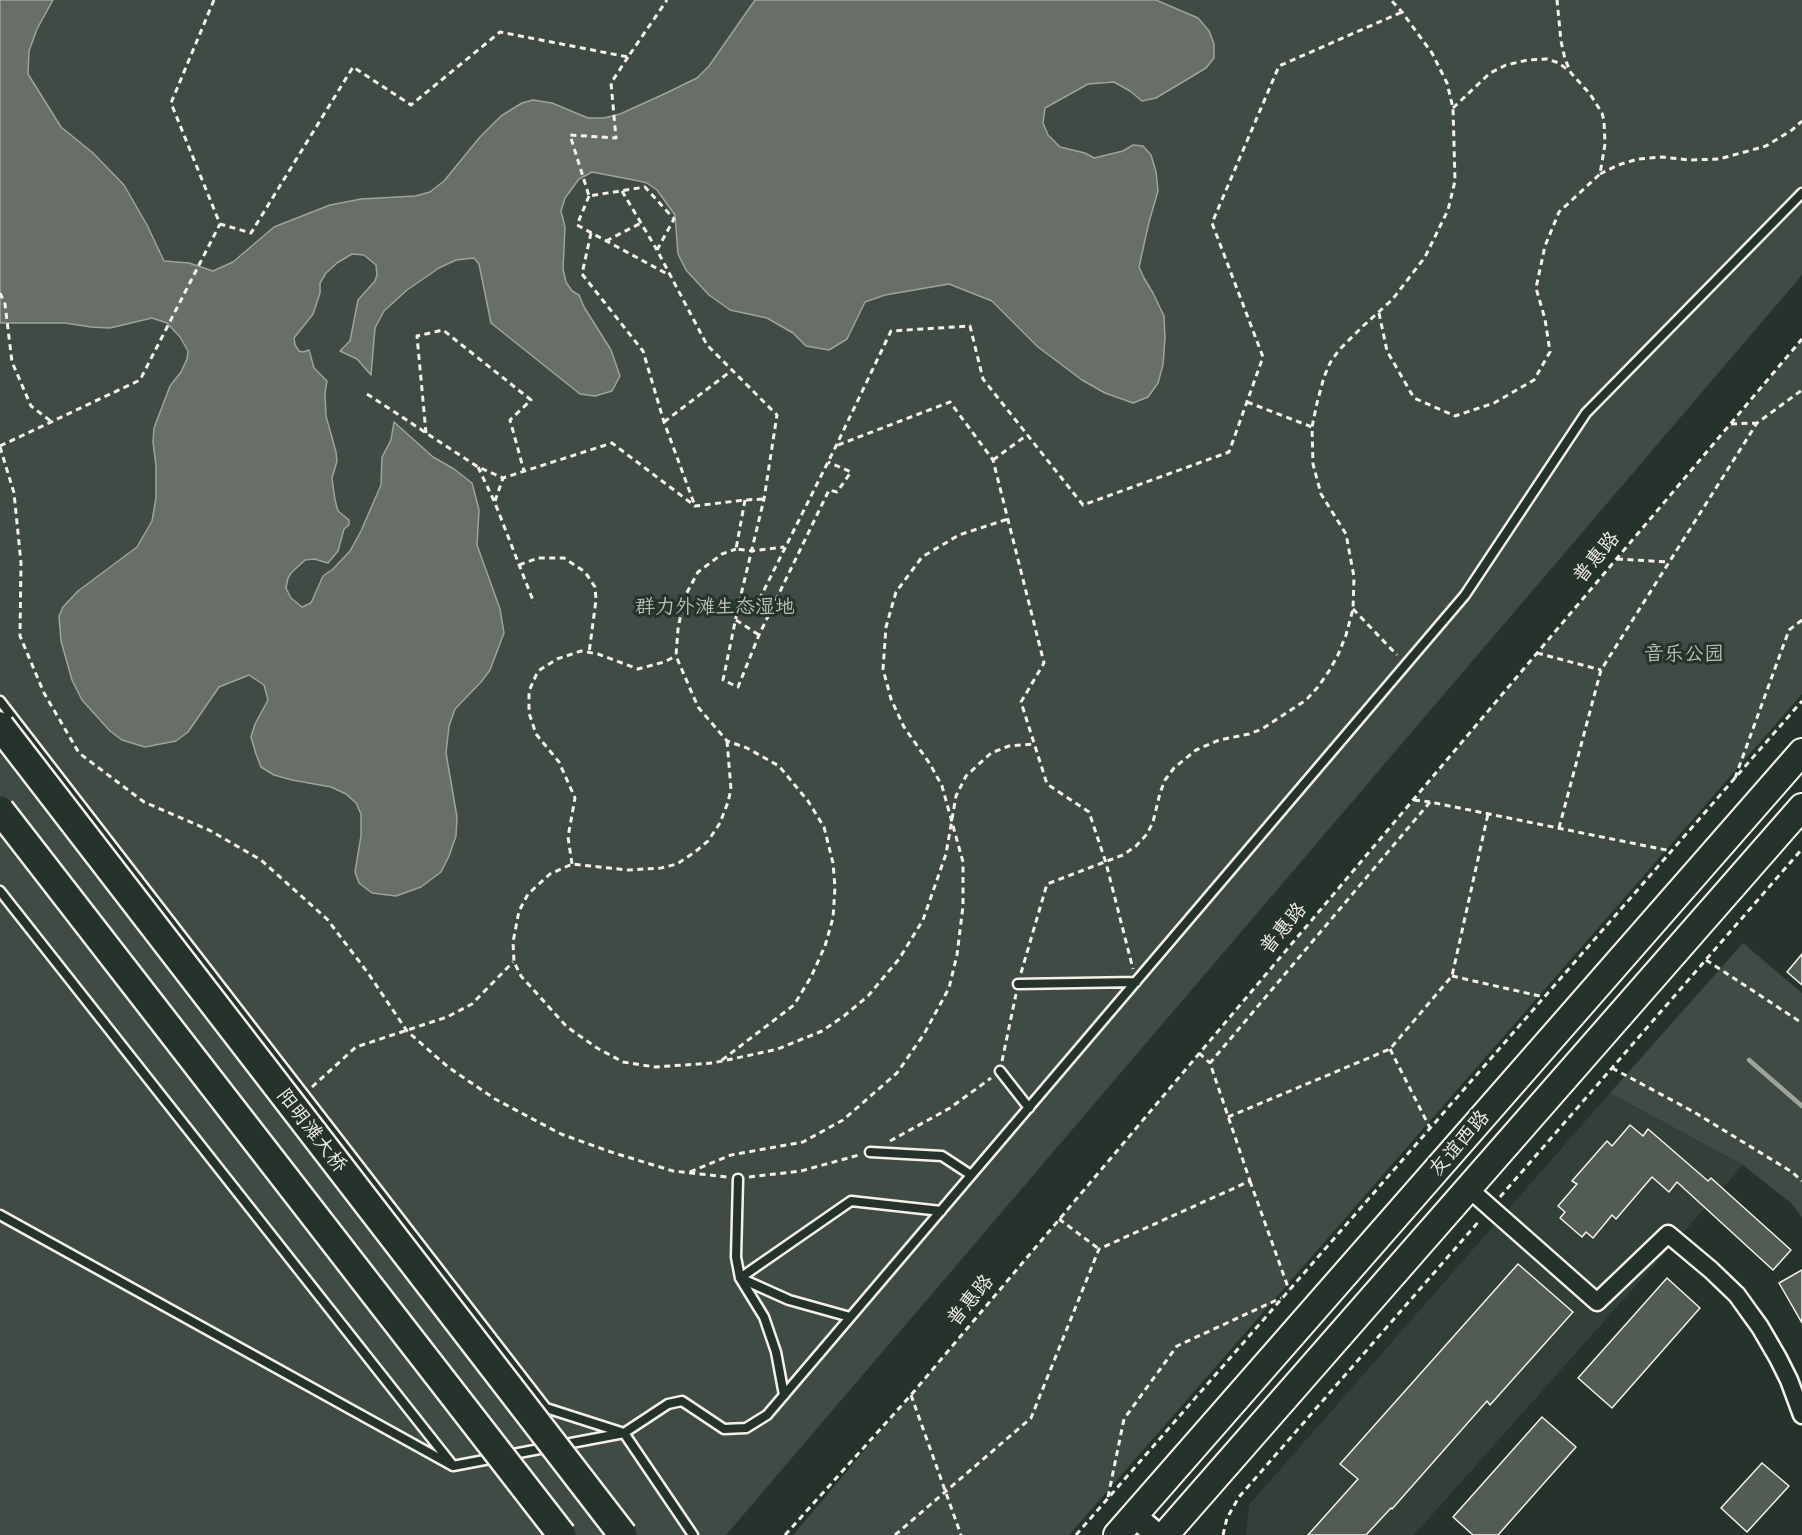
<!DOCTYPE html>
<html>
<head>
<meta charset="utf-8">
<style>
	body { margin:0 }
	canvas { display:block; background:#26332d }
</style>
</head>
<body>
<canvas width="1802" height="1535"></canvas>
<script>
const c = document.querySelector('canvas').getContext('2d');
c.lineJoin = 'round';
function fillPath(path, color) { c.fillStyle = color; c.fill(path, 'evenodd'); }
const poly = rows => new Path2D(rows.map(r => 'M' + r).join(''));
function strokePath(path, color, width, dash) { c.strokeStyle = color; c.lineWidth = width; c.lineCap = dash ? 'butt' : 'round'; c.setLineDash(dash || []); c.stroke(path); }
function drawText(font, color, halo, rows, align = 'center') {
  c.font = font + ' Sriracha,"LXGW WenKai TC",sans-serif'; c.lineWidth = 6; c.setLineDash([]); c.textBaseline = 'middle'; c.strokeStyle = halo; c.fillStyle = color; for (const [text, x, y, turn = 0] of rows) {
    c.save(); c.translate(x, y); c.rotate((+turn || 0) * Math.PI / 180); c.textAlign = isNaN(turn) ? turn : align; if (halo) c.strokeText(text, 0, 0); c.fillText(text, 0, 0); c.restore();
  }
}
fillPath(poly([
	[1610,1093,1743,1165,1414,1535,1246,1535,1249,1505]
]), '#333f39');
fillPath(poly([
	[0,0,1802,0,1802,275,726,1535,0,1535],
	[1802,340,1802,694,1069,1535,793,1535],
	[1743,943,1802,993,1802,1217,1791,1203,1743,1165,1610,1093]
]), '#414b45');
const water = poly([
	[0,0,53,0,37,29,29,51,28,74,61,127,93,153,124,185,147,225,164,261,189,263,213,271,233,262,274,227,330,205,361,199,415,196,430,192,444,181,480,137,501,116,522,103,533,100,552,103,588,118,604,118,620,114,662,95,697,78,709,66,755,0,1156,0,1198,18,1209,31,1214,44,1214,58,1206,68,1156,98,1142,101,1130,91,1114,82,1088,84,1045,108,1043,123,1048,135,1060,147,1085,153,1094,158,1123,151,1133,145,1143,146,1151,155,1156,172,1158,191,1149,222,1139,267,1144,278,1153,293,1164,316,1165,338,1163,365,1158,383,1148,397,1133,403,1105,393,1082,380,1038,347,992,301,949,284,885,295,865,302,847,339,829,350,806,346,793,333,767,318,730,310,709,295,686,270,678,254,675,215,657,190,647,183,639,181,592,172,579,179,565,198,561,211,565,227,563,269,566,282,572,291,579,295,584,307,611,350,620,376,612,391,595,396,580,394,491,323,479,264,474,258,456,260,439,268,407,290,384,311,375,328,371,375,357,359,340,351,350,341,358,300,375,281,377,275,376,265,364,255,352,254,337,263,326,273,320,283,320,293,313,314,294,338,295,345,299,351,303,352,309,350,314,368,327,381,325,393,326,416,336,452,337,461,332,478,335,500,338,511,349,520,349,525,344,529,338,551,328,563,314,559,305,560,291,573,288,578,286,588,291,598,302,607,311,603,323,576,333,569,350,551,361,531,381,485,382,457,391,440,394,422,433,457,454,469,472,483,479,510,477,545,500,609,504,633,490,670,481,682,455,709,449,726,446,753,457,817,456,836,449,856,441,872,421,887,396,896,372,893,359,883,355,872,361,836,361,814,356,803,346,794,331,787,292,780,274,775,261,767,256,754,251,737,255,724,268,700,264,685,249,675,219,687,188,732,176,741,145,747,122,740,110,731,82,700,72,680,61,641,59,616,63,607,78,591,137,547,152,521,156,498,156,466,153,442,154,428,170,386,181,372,187,359,188,351,180,337,167,323,152,318,110,328,91,327,65,323,0,323,0,0]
]);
fillPath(water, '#676f68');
strokePath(water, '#9fa39b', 1.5);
strokePath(poly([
	[1749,1060,1802,1106]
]), '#9fa39b', 4.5);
const building = poly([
	[1802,954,1802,985,1787,972,1802,954],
	[1630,1125,1643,1136,1648,1129,1708,1181,1711,1178,1791,1250,1773,1270,1677,1182,1669,1192,1652,1177,1616,1219,1612,1215,1593,1238,1586,1232,1582,1237,1560,1218,1565,1212,1558,1206,1577,1184,1572,1181,1607,1141,1612,1146,1630,1125],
	[1518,1264,1573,1312,1490,1405,1487,1401,1392,1509,1391,1508,1366,1535,1308,1535,1358,1479,1340,1464,1518,1264],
	[1802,1270,1802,1323,1779,1283,1802,1270],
	[1667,1278,1700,1308,1612,1408,1578,1378,1667,1278],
	[1542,1417,1576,1447,1498,1535,1473,1535,1453,1517,1542,1417],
	[1762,1463,1789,1486,1747,1532,1721,1508,1762,1463]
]);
fillPath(building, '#525c55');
strokePath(building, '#f4f1e8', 1.5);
const service = poly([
	[0,701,546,1408,624,1433,668,1404,682,1401,724,1429,746,1428,767,1415,1465,595,1586,413,1802,193],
	[0,891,451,1463],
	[1018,984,1136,982],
	[1000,1071,1029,1108],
	[870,1152,942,1156,971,1175],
	[738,1179,736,1257,740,1278,764,1317,776,1352,784,1395],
	[0,1215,453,1466,495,1458],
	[740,1278,851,1201,941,1211],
	[740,1278,789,1300,850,1317],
	[508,1455,624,1433,693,1535]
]);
const minor = poly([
	[1468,1188,1597,1302,1668,1234,1711,1270,1737,1295,1747,1309,1760,1327,1778,1358,1789,1380,1802,1415]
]);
const secondary = poly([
	[1135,1516,1157,1535]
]);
const primary = poly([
	[1117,1535,1802,752],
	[1165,1535,1802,807]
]);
strokePath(service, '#f4f1e8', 13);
strokePath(minor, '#f4f1e8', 21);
strokePath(secondary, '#f4f1e8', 27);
strokePath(primary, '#f4f1e8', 30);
strokePath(poly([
	[214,0,171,103,220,224,251,233,353,67,411,105,500,32,628,57,667,0],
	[628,57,611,83,616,138,570,135,589,196,645,187,674,219,657,250,707,345,777,415,764,499,739,603,755,608,836,446,891,331,970,326,983,379,1083,505,1229,452,1263,357,1212,223,1279,66,1402,12],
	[1453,108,1490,73,1506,65,1528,60,1547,59,1559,63,1569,71],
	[1600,174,1618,165,1638,159,1662,157,1690,160,1719,159,1741,153,1766,146,1792,130,1802,121],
	[622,191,657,250],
	[589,196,577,225,669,275],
	[591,233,582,274,643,351,664,422,695,506],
	[606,241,641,223],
	[0,293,5,304,12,362,31,406,52,422],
	[1379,313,1387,351,1414,398,1455,416,1494,403,1534,380,1550,352,1545,319,1536,288,1545,246,1559,212,1600,174,1605,144,1604,121,1602,113,1590,94,1571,73,1565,59,1561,41,1557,0],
	[367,394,478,467,503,478,612,443,695,506,745,500,764,499],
	[1247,402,1312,427],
	[664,422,731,371],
	[1731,424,1757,423],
	[426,433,417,336,443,330,531,400,510,420,524,471],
	[838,445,950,402,993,460,1044,663,1021,702,1047,784,1089,812,1106,863,1133,969],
	[0,446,140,380,220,224],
	[0,447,14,493,21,563,20,636,44,693,79,753,144,802,209,830,261,860,327,919,368,973,407,1031,448,1067,495,1099,561,1134,611,1152,673,1171,727,1177],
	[993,460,1027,435],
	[478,467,495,503,534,603],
	[745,500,736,549,752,551,784,547],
	[495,501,503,478],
	[1617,559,1669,562],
	[519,565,538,558,564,558,585,572,595,587,596,600,589,653],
	[739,603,723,680,738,687,759,635,829,490,837,492,851,472,828,462],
	[1353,609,1397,655],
	[736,620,759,635],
	[1537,653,1601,670],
	[727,741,731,789,728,802,720,823,708,841,695,852,677,864,661,868,628,870,572,864,550,874,528,894,519,911,513,942,514,962,521,976,567,1027,597,1048,623,1062,655,1067,712,1063,732,1059,778,1049,822,1031,844,1016,868,996,899,959,923,920,946,854,956,796,966,776,991,753,1009,746,1034,744],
	[1735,778,1789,630,1802,620],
	[1414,800,1430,802],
	[1559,828,1601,670,1757,423,1802,390],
	[572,864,568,837,575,798,559,762,536,734,529,713,529,691,538,671,557,659,581,651,598,654,638,669,664,662,676,656],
	[1706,960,1802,1023],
	[1021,973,1047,884,1123,855,1136,846,1147,834,1153,822,1160,793,1165,780,1174,768,1196,750,1219,740,1249,734,1262,729,1306,700,1318,687,1329,671,1338,655,1346,635,1353,609,1354,577,1346,534,1321,494,1313,464,1312,427,1317,403,1324,377,1330,363,1339,350,1363,326,1392,300,1425,257,1448,210,1455,181,1453,108,1447,83,1432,53,1402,12,1391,0],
	[1452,976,1544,997],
	[1390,1049,1430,1128],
	[1199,1053,1210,1063],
	[722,1060,794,1005,811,977,825,946,833,918,835,887,833,863,824,827,808,801,779,766,747,748,727,741,698,707,676,656,678,629,684,598,698,572,722,554,736,549],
	[1002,1061,1016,994],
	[1612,1068,1694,1112,1792,1172,1802,1181],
	[312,1087,356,1047,447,1017,472,1004,513,962],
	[1228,1117,1390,1049,1452,976,1488,814],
	[890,1141,950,1108,991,1078],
	[690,1172,731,1155,803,1142,843,1120,897,1073,924,1034,949,988,957,955,963,906,963,862,942,786,930,764,904,727,891,699,883,669,886,627,896,592,922,557,959,535,1008,519],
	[749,1177,801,1171,859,1155],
	[1250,1181,1289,1290],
	[1500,1197,1802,849],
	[1059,1219,1099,1249],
	[911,1395,961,1535],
	[1108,1497,1124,1419,1177,1346,1281,1298],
	[785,1535,911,1395,1802,339],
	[895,1535,1031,1418,1099,1249,1250,1181,1210,1063,1430,802,1671,851],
	[1076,1535,1802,701],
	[1223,1535,1227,1518,1239,1497,1480,1220]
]), '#f4f1e8', 3, [6, 4.5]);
strokePath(service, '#26332d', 8);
strokePath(minor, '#26332d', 16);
strokePath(secondary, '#26332d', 22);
strokePath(primary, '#26332d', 26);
const trunkBridge = poly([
	[0,726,623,1535],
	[0,810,562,1535]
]);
strokePath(trunkBridge, '#f4f1e8', 32, []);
strokePath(trunkBridge, '#26332d', 27);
drawText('20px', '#f4f1e8', '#26332d', [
	["普惠路",1597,558,-50],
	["普惠路",1284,929,-50],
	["阳明滩大桥",311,1131,52],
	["友谊西路",1460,1144,-49],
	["普惠路",971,1301,-50]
]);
drawText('20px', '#bebfb7', '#26332d', [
	["群力外滩生态湿地",715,608],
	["音乐公园",1684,655]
]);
</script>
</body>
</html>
